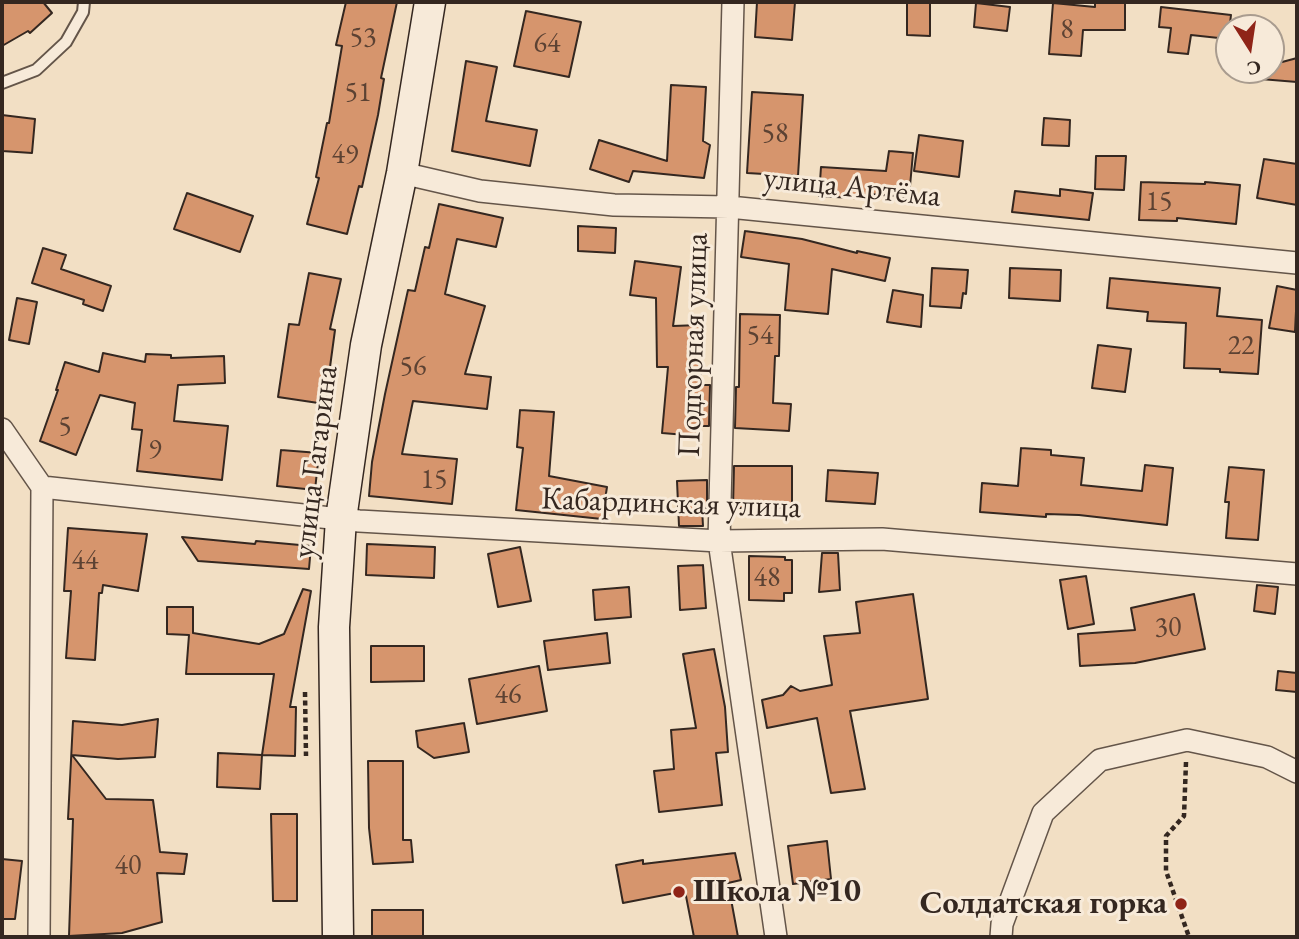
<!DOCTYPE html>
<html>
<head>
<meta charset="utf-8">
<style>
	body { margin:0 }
	#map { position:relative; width:1299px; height:939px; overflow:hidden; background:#f2dfc4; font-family:"EB Garamond",serif }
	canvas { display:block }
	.frame { position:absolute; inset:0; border:4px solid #342720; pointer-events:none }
	.north { position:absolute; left:1215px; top:14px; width:70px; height:70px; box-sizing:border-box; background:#f7ead9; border:2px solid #a99c8f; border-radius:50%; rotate:168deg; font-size:19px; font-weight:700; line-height:28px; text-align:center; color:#342720 }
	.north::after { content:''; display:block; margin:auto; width:24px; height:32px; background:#8f2418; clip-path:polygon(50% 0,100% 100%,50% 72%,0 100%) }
</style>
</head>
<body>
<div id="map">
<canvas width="1299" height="939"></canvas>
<div class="frame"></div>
<div class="north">С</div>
</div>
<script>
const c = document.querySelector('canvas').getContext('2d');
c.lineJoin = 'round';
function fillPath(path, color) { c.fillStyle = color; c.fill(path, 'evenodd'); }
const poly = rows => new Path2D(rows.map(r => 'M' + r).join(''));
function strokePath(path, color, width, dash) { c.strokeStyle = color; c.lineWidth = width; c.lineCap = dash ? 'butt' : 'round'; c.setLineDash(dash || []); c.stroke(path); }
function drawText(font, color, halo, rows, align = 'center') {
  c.font = font + ' "EB Garamond",serif'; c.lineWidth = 6; c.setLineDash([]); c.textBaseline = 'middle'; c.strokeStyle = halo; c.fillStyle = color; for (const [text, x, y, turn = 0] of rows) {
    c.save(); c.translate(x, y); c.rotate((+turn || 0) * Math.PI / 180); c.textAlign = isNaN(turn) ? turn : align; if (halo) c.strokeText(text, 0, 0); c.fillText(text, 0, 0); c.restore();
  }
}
const building = poly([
	[2,2,43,2,52,13,30,33,28,31,2,46,2,2],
	[346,2,397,2,381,78,384,79,378,115,362,187,359,186,347,234,307,224,319,178,316,177,327,123,329,123,342,46,336,45,346,2],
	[757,2,795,2,792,40,755,37,757,2],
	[907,2,930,2,930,36,907,35,907,2],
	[1095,2,1125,2,1125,30,1083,30,1081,56,1049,54,1053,3,1095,7,1095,2],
	[976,3,1010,7,1007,31,974,27,976,3],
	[1161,7,1231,15,1228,39,1191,35,1188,54,1168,52,1171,28,1159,27,1161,7],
	[526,11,581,22,569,77,514,66,526,11],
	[1297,58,1297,82,1236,77,1236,74,1251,70,1271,70,1271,65,1297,58],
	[466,61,497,67,486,121,537,130,530,166,452,151,466,61],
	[671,85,706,87,703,141,710,145,704,178,633,171,629,182,590,169,599,140,667,161,671,85],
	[752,92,803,95,798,176,747,173,752,92],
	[2,115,35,119,32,153,2,151,2,115],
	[1044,118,1070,120,1069,146,1042,145,1044,118],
	[919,135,963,141,959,177,914,171,919,135],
	[889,151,913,153,909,197,869,194,869,199,819,196,821,167,886,171,889,151],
	[1096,156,1126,156,1124,190,1095,189,1096,156],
	[1264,159,1297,164,1297,205,1257,198,1264,159],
	[1141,182,1205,184,1205,182,1240,185,1236,224,1177,218,1177,221,1139,220,1141,182],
	[1060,189,1093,193,1089,220,1012,212,1015,191,1060,196,1060,189],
	[187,193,253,216,240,252,174,229,187,193],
	[439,204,503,218,496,247,457,239,445,294,485,306,465,374,491,377,487,409,413,401,402,454,457,459,452,504,369,496,372,462,385,394,408,290,415,291,425,247,429,248,439,204],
	[578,226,616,228,615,253,578,251,578,226],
	[745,231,802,239,857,253,857,251,890,258,885,281,832,269,828,314,785,310,789,264,741,257,745,231],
	[43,248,66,255,61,269,111,286,103,311,83,304,84,300,32,283,43,248],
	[635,261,681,267,673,326,700,325,701,385,710,385,709,426,699,426,698,436,662,433,668,367,657,367,656,298,630,295,635,261],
	[932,268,968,270,966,294,963,293,961,308,930,306,932,268],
	[1010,268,1061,270,1060,301,1009,298,1010,268],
	[309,273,341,279,330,329,335,330,325,404,278,397,289,324,299,325,309,273],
	[1110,278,1220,288,1217,316,1262,320,1258,374,1220,372,1220,369,1184,368,1186,323,1147,321,1148,312,1107,308,1110,278],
	[1277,286,1297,290,1295,332,1269,328,1277,286],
	[893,290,923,295,921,327,887,322,893,290],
	[17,298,37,302,29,344,9,340,17,298],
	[740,314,780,315,779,356,775,356,773,403,791,404,789,431,735,428,736,387,739,387,740,314],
	[1098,345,1131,349,1125,392,1092,388,1098,345],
	[103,353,145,362,146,354,171,355,171,358,224,356,225,383,178,385,174,421,228,426,222,480,137,471,142,430,132,429,135,403,100,395,76,455,40,441,58,390,56,390,65,362,99,372,103,353],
	[520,410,554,412,549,476,607,487,602,519,516,510,523,448,517,447,520,410],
	[1021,448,1051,450,1051,455,1084,458,1081,485,1142,491,1145,465,1173,468,1167,525,1079,515,1046,514,1046,517,980,512,982,483,1018,486,1021,448],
	[281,450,319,453,315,490,277,486,281,450],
	[734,466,792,466,792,508,733,508,734,466],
	[1229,467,1264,470,1258,540,1226,538,1229,502,1225,502,1229,467],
	[828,470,878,473,875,504,826,501,828,470],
	[707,480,707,508,702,508,703,526,679,526,677,481,707,480],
	[68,528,147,534,138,591,103,585,102,593,99,593,95,660,66,658,71,591,64,591,68,528],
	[182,537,255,544,256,541,311,546,309,569,198,561,182,537],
	[367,544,435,547,434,578,366,575,367,544],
	[520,547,531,601,498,607,488,554,520,547],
	[822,553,838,553,840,590,819,592,822,553],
	[749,556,785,557,785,560,792,560,792,593,784,593,784,601,749,600,749,556],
	[703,565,706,608,680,610,678,566,703,565],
	[1086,576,1094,624,1068,629,1060,580,1086,576],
	[1257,585,1278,587,1275,614,1254,611,1257,585],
	[629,587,631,617,595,620,593,590,629,587],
	[303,589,311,591,290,707,296,707,295,756,262,755,274,674,186,674,189,635,167,634,167,607,193,607,193,633,259,644,284,634,303,589],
	[913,594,928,699,850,711,865,789,831,793,817,718,767,728,762,700,783,695,791,686,800,691,832,685,824,636,860,633,856,602,913,594],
	[1194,594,1205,649,1135,663,1080,666,1078,634,1135,630,1131,608,1194,594],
	[607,633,610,663,548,670,544,641,607,633],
	[371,646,424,646,424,681,371,682,371,646],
	[714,649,725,707,728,752,716,753,722,805,659,812,654,771,674,769,671,730,696,728,683,654,714,649],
	[539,666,547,711,477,724,469,679,539,666],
	[1278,671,1297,673,1297,692,1276,690,1278,671],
	[158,719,155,757,118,759,72,755,106,799,153,800,160,852,187,854,184,874,157,873,162,922,122,933,69,936,73,819,68,819,73,721,122,725,158,719],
	[464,723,469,752,434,758,418,747,416,731,464,723],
	[218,753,262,755,260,789,217,787,218,753],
	[368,761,403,761,403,840,411,840,413,862,373,864,369,828,368,761],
	[271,814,297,814,297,901,273,901,271,814],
	[827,841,831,879,793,884,788,846,827,841],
	[735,853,741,880,728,883,738,937,694,937,685,891,623,903,616,865,643,860,643,864,735,853],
	[2,859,22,861,15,919,2,919,2,859],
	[372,910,423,910,423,937,372,937,372,910]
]);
fillPath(building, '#d6956d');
strokePath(building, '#342720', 2);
const lane = poly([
	[2,83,36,70,66,42,83,12,84,2]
]);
const street = poly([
	[733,2,719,541,776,937],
	[402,173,480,191,614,205,729,207,1297,263],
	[2,429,42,487],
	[42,487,359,521,719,541,882,539,1297,574],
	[39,937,42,487],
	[1001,937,1002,924,1043,813,1100,760,1187,740,1267,757,1297,772]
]);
const secondary = poly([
	[338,937,334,627,341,519,366,345,402,173,430,2]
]);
strokePath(lane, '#645549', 14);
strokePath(street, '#645549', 24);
strokePath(secondary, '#342720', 33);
strokePath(poly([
	[305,692,306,756],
	[1186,762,1184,816,1166,836,1166,871,1189,937]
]), '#342720', 4.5, [5, 3.5]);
strokePath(lane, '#f7ead9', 10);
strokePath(street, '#f7ead9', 21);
strokePath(secondary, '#f7ead9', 30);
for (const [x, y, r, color] of [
	[679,892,7,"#8f2418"],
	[1181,904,7,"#8f2418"]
]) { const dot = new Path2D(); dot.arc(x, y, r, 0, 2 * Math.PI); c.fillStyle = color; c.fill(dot); strokePath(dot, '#f7ead9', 2.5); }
drawText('28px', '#5c4233', null, [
	["8",1067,30],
	["53",363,38],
	["64",547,44],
	["51",358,93],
	["58",775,134],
	["49",345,155],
	["15",1159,202],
	["54",760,336],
	["22",1241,346],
	["56",413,367],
	["5",65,427],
	["9",155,450],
	["15",434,480],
	["44",85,561],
	["48",767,578],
	["30",1168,628],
	["46",508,695],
	["40",128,866]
]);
drawText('32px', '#342720', '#f7ead9', [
	["улица Артёма",852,188,6],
	["Подгорная улица",694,345,-88],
	["улица Гагарина",316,462,-83],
	["Кабардинская улица",671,504,2]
]);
drawText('bold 32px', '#342720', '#f7ead9', [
	["Школа №10",693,892],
	["Солдатская горка",1167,904,"right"]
], 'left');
</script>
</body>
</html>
